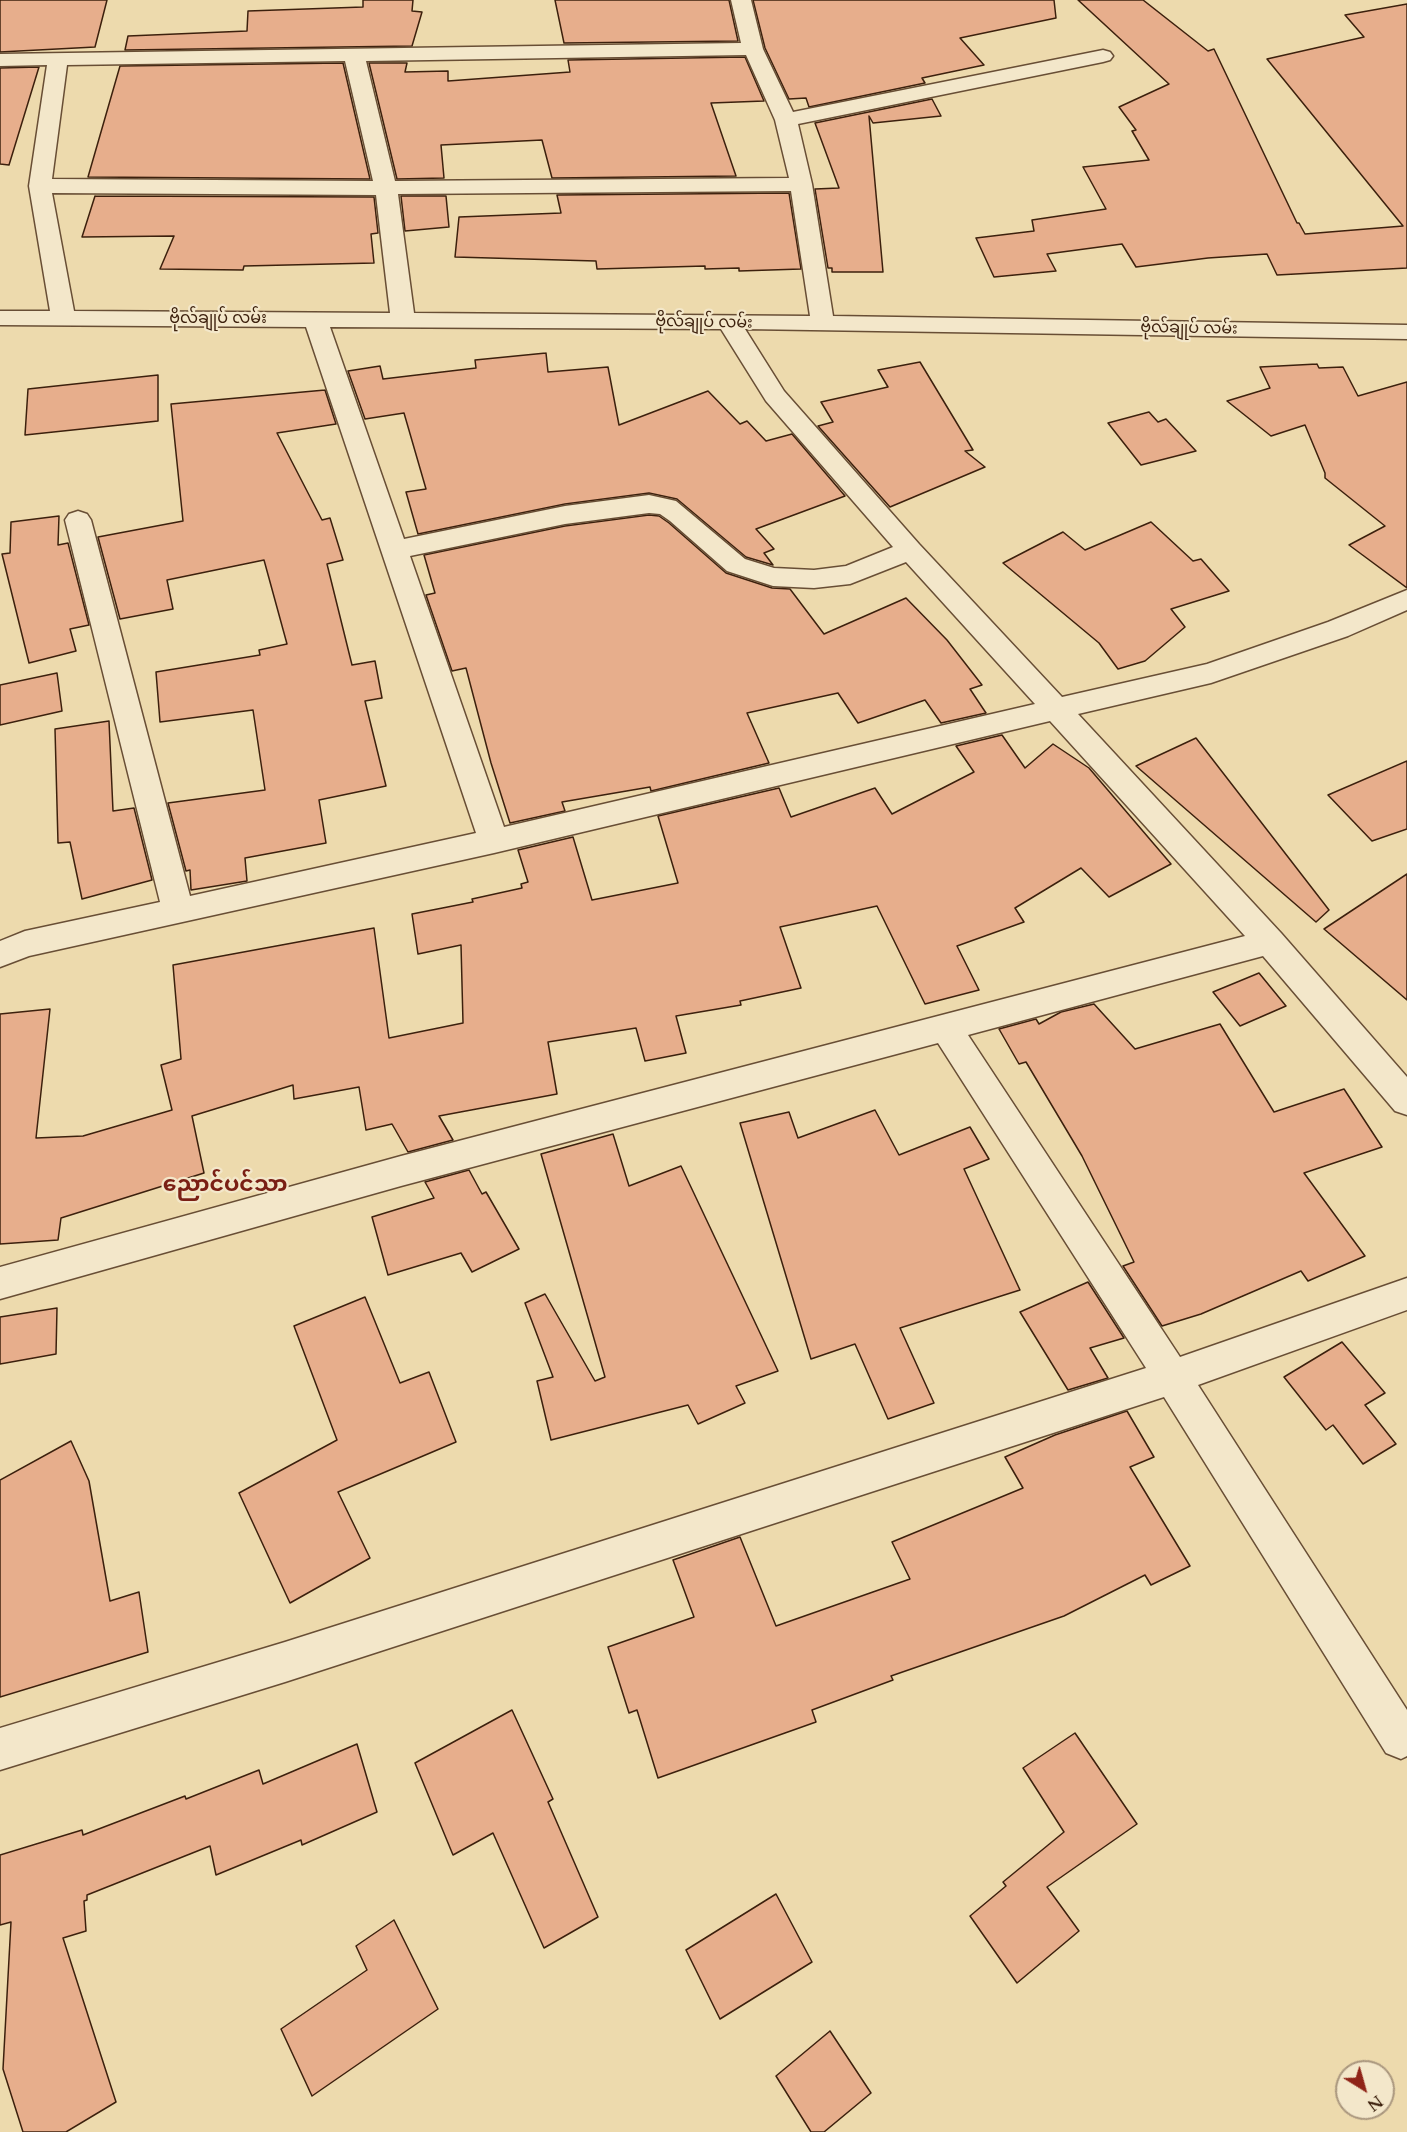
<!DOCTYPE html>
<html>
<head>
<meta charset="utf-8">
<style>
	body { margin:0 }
	#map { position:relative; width:1407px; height:2132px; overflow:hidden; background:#eddaad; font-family:Cardo,serif }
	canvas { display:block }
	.north { position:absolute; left:1335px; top:2060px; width:60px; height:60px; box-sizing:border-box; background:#f3e7ca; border:2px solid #aa977e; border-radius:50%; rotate:143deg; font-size:16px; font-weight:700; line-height:24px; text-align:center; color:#3c200d }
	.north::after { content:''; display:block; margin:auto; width:21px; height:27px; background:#8f2418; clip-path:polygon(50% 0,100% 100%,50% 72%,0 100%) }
</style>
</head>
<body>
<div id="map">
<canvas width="1407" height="2132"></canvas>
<div class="north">N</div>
</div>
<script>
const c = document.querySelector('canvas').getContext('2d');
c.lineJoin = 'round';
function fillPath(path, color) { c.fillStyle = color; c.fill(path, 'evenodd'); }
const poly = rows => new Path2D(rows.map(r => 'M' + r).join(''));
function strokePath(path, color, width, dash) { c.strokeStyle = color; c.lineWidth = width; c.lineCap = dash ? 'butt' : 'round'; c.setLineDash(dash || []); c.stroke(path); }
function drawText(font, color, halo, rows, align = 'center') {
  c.font = font + ' Cardo,"Noto Sans Myanmar",serif'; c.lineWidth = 4.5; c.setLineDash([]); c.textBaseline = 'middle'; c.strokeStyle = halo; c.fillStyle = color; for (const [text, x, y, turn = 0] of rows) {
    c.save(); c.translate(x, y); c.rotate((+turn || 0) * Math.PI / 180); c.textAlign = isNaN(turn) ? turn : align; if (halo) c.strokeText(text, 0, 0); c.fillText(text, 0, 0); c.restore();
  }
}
const building = poly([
	[0,0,107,0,95,47,0,52,0,0],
	[363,0,413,0,412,11,422,12,412,46,125,50,128,36,247,31,248,11,363,7,363,0],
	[555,0,729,0,738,41,564,43,555,0],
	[753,0,1054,0,1056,18,960,38,984,65,922,78,925,83,809,107,806,98,789,99,765,48,753,0],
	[1078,0,1143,0,1208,51,1214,49,1297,223,1299,223,1305,234,1403,226,1267,59,1364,37,1345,15,1407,4,1407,268,1277,275,1267,254,1208,258,1136,267,1122,244,1047,254,1056,271,994,277,976,238,1034,231,1032,220,1106,209,1083,167,1149,160,1132,131,1136,130,1119,107,1169,84,1078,0],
	[745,57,764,101,711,103,736,176,552,178,542,140,441,145,444,178,397,179,369,63,407,63,405,72,448,71,448,81,570,72,568,60,745,57],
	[343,63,370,179,88,177,120,66,343,63],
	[39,67,9,165,0,164,0,68,39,67],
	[932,99,941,116,873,123,869,116,883,272,832,272,832,268,828,268,815,189,839,188,815,123,932,99],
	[789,193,801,269,739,271,739,268,705,269,705,266,597,269,596,261,455,257,459,217,561,213,557,195,789,193],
	[95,196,374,197,378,233,371,234,374,263,244,266,243,270,160,269,174,236,82,237,95,196],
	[401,196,446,196,449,227,405,231,401,196],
	[546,353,548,372,608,367,619,425,708,391,740,424,747,421,766,441,792,434,845,496,756,529,774,549,764,553,773,565,746,557,677,499,649,493,565,504,418,534,406,492,426,489,404,413,365,419,348,371,380,366,383,379,476,368,475,360,546,353],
	[920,362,973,450,965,451,985,467,890,507,818,426,833,422,821,402,888,387,878,370,920,362],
	[1317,364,1319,368,1343,367,1358,396,1407,382,1407,588,1349,545,1385,526,1325,478,1325,473,1305,425,1271,436,1227,401,1270,388,1260,367,1317,364],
	[158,375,158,421,25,435,28,389,158,375],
	[325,390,336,424,277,433,322,520,330,518,343,560,327,564,352,665,375,661,382,698,365,701,386,786,319,800,326,843,245,858,247,881,191,890,190,870,186,871,168,803,265,790,253,710,160,722,156,672,260,655,259,650,287,644,264,560,167,580,173,609,120,619,98,537,183,521,171,404,325,390],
	[1149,412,1158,422,1166,419,1196,451,1141,465,1108,423,1149,412],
	[649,515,659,516,669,523,726,573,772,588,790,589,824,634,906,598,947,640,982,685,970,689,986,713,941,723,925,700,858,723,838,693,747,713,769,763,651,791,650,787,562,802,565,811,510,823,491,763,466,668,452,671,426,595,435,593,424,555,565,526,649,515],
	[59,516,58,545,68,543,89,625,70,629,76,651,29,663,2,554,10,553,11,522,59,516],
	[1151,522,1193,561,1201,559,1229,591,1171,609,1185,627,1145,661,1118,669,1099,643,1003,563,1063,532,1085,550,1151,522],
	[57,673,62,711,0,725,0,685,57,673],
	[109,721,113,811,134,808,152,880,82,899,70,842,58,843,55,729,109,721],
	[1002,735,1025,768,1053,744,1089,768,1171,864,1109,897,1081,868,1015,908,1024,922,957,946,979,990,925,1004,877,906,780,927,801,988,740,1001,741,1005,676,1016,686,1053,645,1061,636,1028,548,1042,557,1094,439,1116,453,1140,408,1152,392,1124,366,1130,359,1087,294,1099,293,1085,192,1116,204,1173,61,1218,58,1240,0,1244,0,1014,50,1009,36,1138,83,1136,172,1110,161,1065,181,1059,173,965,374,928,389,1038,463,1023,461,945,418,954,412,914,473,902,472,899,522,888,521,884,528,882,518,850,573,837,592,900,678,883,658,816,779,788,791,817,875,788,892,814,974,772,956,746,1002,735],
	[1196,738,1329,910,1316,922,1136,766,1196,738],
	[1407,761,1407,829,1372,841,1328,795,1407,761],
	[1407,874,1407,1000,1324,929,1407,874],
	[1259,973,1286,1006,1240,1026,1213,992,1259,973],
	[1094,1004,1135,1049,1220,1024,1274,1112,1344,1089,1382,1147,1304,1173,1365,1256,1308,1281,1301,1271,1201,1314,1162,1326,1123,1266,1134,1262,1082,1156,1026,1062,1019,1064,999,1029,1036,1019,1039,1024,1061,1012,1094,1004],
	[875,1110,899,1155,970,1127,989,1159,964,1169,1020,1290,900,1328,934,1403,888,1419,855,1344,811,1359,740,1123,789,1112,798,1138,875,1110],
	[613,1134,629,1186,681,1166,778,1371,736,1386,745,1403,698,1424,688,1405,551,1440,537,1381,553,1377,525,1303,545,1294,595,1381,605,1377,541,1154,613,1134],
	[469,1170,482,1194,486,1192,519,1249,472,1272,461,1253,388,1275,372,1217,434,1198,425,1182,469,1170],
	[1088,1282,1124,1338,1090,1348,1108,1378,1068,1390,1020,1312,1088,1282],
	[365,1297,400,1383,429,1372,456,1442,338,1492,370,1558,290,1603,239,1493,337,1440,294,1326,365,1297],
	[57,1308,56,1354,0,1364,0,1317,57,1308],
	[1342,1342,1385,1393,1365,1405,1396,1444,1363,1464,1333,1425,1326,1430,1284,1377,1342,1342],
	[1127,1411,1154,1457,1130,1467,1190,1566,1151,1585,1145,1575,1064,1616,891,1676,893,1680,812,1710,816,1722,658,1778,637,1710,629,1713,608,1647,694,1617,673,1560,740,1537,776,1626,910,1579,892,1542,1023,1488,1005,1457,1055,1435,1127,1411],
	[71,1441,89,1481,110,1601,139,1592,148,1652,0,1697,0,1480,71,1441],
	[512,1710,553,1799,548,1802,598,1917,544,1948,493,1833,453,1855,415,1763,512,1710],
	[1075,1733,1137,1824,1047,1887,1079,1931,1017,1983,970,1916,1006,1886,1003,1882,1064,1832,1023,1768,1075,1733],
	[357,1744,377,1812,302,1845,301,1840,216,1875,210,1846,87,1895,87,1900,84,1901,86,1931,63,1938,116,2102,66,2132,23,2132,3,2069,11,1922,0,1925,0,1855,82,1830,83,1835,185,1796,186,1799,259,1770,263,1784,357,1744],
	[776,1894,812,1962,720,2019,686,1950,776,1894],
	[394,1920,438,2009,312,2096,281,2029,367,1970,356,1946,394,1920],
	[830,2031,871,2093,824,2132,811,2132,776,2076,830,2031]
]);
fillPath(building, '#e7ae8c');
strokePath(building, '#3c200d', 1.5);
const minor = poly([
	[731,0,751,0,763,49,793,112,1103,50,1110,52,1113,56,1110,60,1103,62,798,124,812,184,833,316,1407,325,1407,339,745,329,784,391,919,544,1062,697,1207,664,1328,622,1407,590,1407,610,1348,636,1211,683,1078,714,1281,933,1407,1077,1407,1115,1395,1111,1263,956,968,1035,1180,1357,1407,1278,1407,1310,1198,1385,1407,1710,1407,1756,1401,1759,1386,1753,1164,1397,285,1682,0,1770,0,1728,285,1642,1146,1368,938,1043,401,1186,0,1299,0,1267,401,1156,1245,936,1050,721,494,853,29,956,0,967,0,941,25,931,160,902,65,520,69,514,78,511,87,514,91,520,190,896,476,833,306,327,0,325,0,311,50,311,29,186,47,65,0,66,0,54,741,43,731,0],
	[746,55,775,120,789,178,395,181,366,61,746,55],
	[345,61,373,181,52,179,67,65,345,61],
	[791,191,810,316,414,313,398,194,791,191],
	[52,193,376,195,390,313,74,311,52,193],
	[330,327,721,329,766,401,893,547,846,566,814,570,774,568,745,559,676,501,649,495,565,506,404,539,330,327],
	[649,513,660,514,670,521,727,571,773,586,814,588,850,584,906,562,1035,704,504,827,410,556,565,524,649,513]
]);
strokePath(minor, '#684e35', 3);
fillPath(minor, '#f3e7ca');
drawText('16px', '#3c200d', '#f3e7ca', [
	["ဗိုလ်ချုပ် လမ်း",218,319],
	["ဗိုလ်ချုပ် လမ်း",704,323,1],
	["ဗိုလ်ချုပ် လမ်း",1189,329,1]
]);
drawText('bold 22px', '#7a1f14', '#f3e7ca', [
	["ညောင်ပင်သာ",225,1186]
]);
</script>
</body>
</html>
